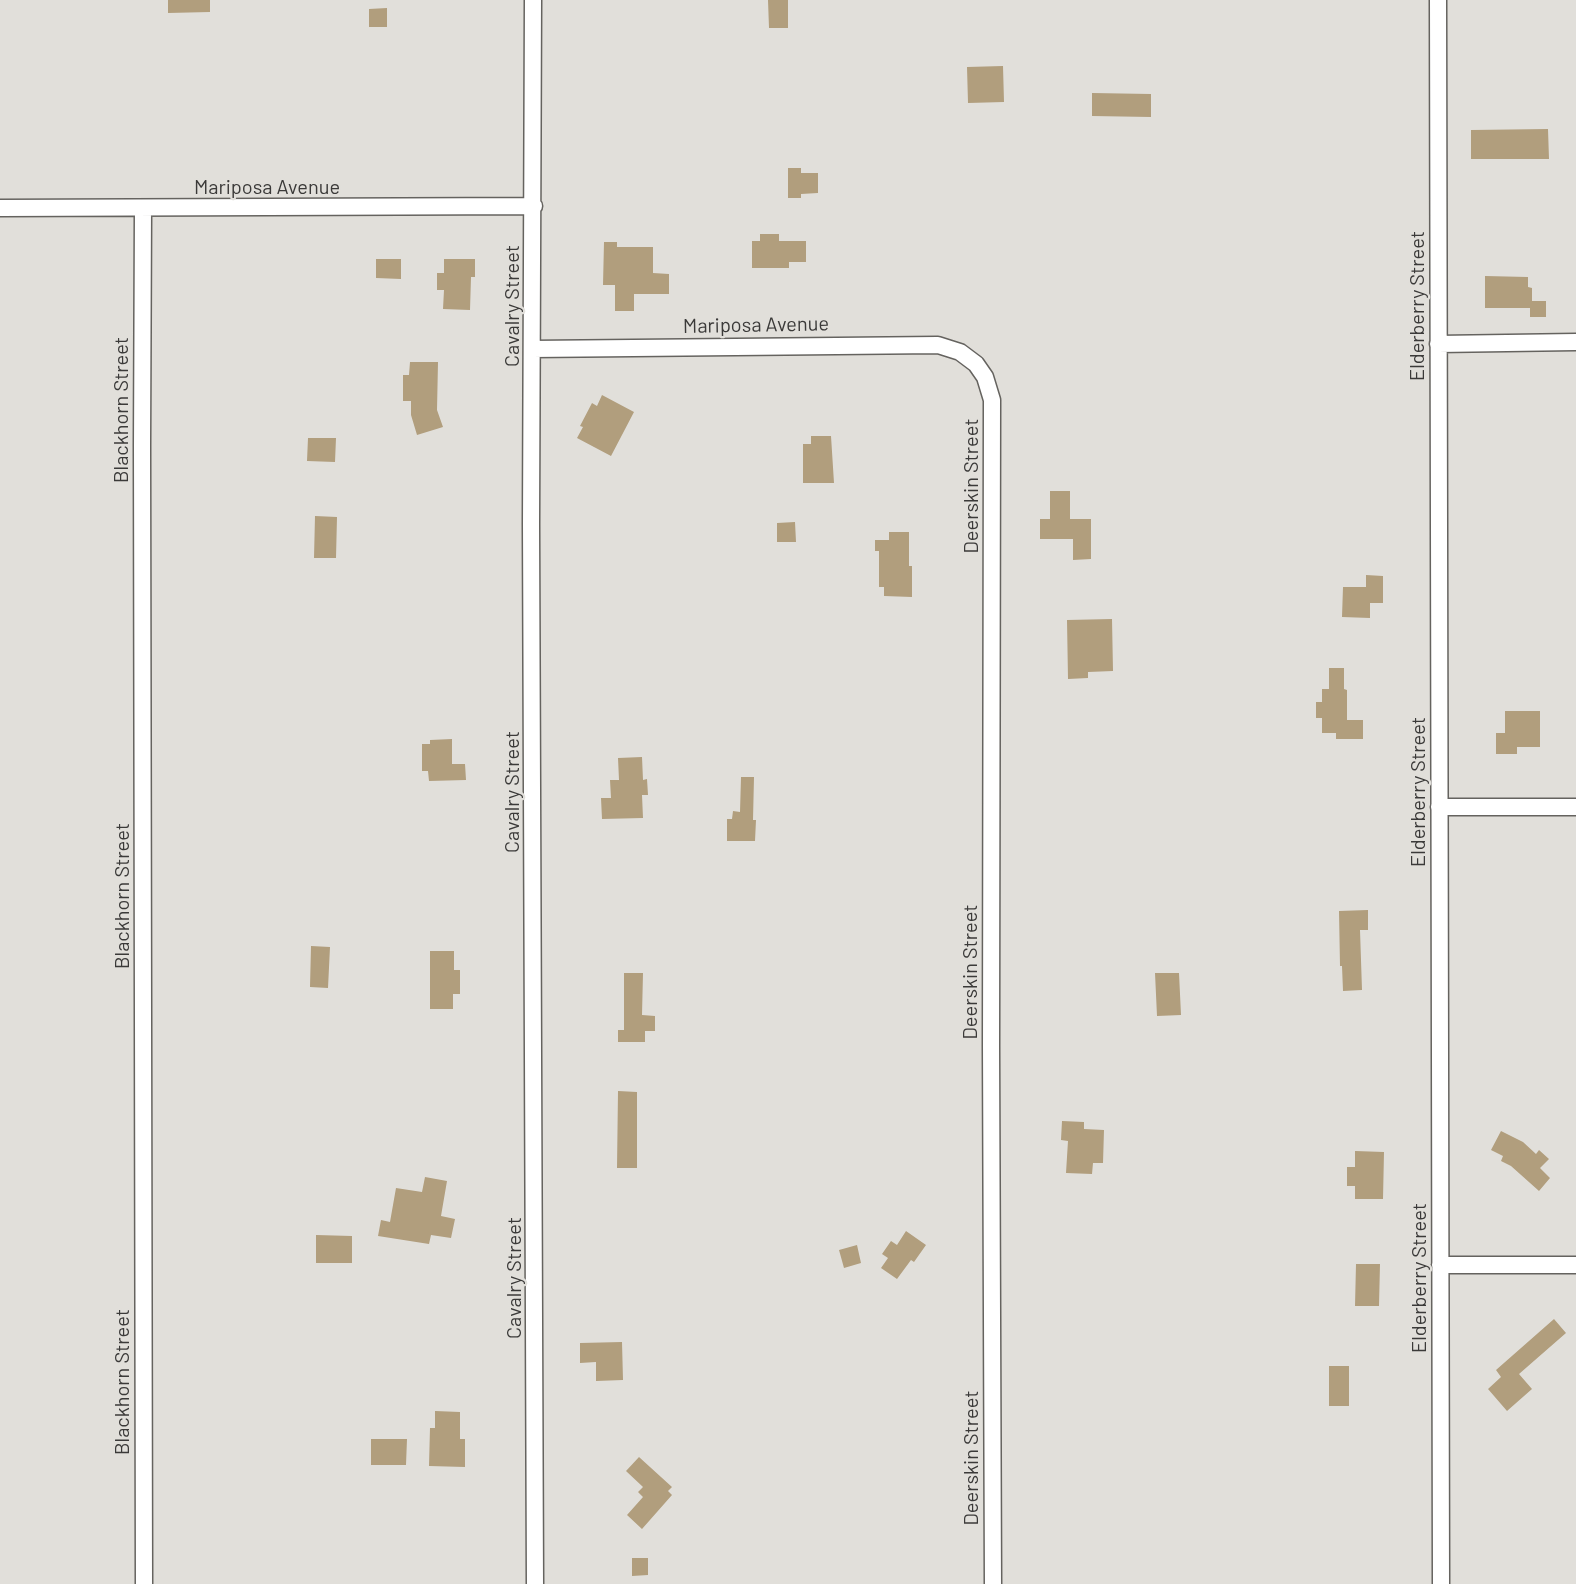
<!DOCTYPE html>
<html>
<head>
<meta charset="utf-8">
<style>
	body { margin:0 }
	canvas { display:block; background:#e1dfda }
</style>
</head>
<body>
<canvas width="1576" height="1584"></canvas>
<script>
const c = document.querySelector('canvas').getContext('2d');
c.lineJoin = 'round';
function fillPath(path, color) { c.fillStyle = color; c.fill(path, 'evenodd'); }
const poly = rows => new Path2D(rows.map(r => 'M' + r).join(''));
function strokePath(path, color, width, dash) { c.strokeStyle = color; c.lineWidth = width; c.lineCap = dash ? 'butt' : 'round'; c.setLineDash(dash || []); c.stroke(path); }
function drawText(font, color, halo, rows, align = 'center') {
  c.font = font + ' Barlow,sans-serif'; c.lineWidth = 4.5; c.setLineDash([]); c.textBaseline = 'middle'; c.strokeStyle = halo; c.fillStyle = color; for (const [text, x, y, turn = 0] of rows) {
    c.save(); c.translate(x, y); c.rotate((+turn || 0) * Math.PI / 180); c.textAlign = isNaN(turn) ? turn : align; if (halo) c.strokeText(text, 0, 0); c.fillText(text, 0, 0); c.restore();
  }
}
fillPath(poly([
	[168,0,210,0,210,12,168,13],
	[768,0,788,0,788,28,769,28],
	[387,8,387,27,369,27,369,9],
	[1003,66,1004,102,968,103,967,67],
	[1092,93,1151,94,1151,117,1092,116],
	[1548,129,1549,159,1471,159,1471,130],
	[788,168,801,168,801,173,818,173,818,193,801,194,801,198,788,198],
	[760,234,779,234,779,241,806,241,806,262,789,262,789,268,752,268,752,241,760,241],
	[604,242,617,242,617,247,653,247,653,273,669,274,669,294,634,294,634,311,615,311,615,285,603,285],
	[376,259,401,259,401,279,376,278],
	[444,259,475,259,475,277,471,277,470,310,443,309,444,290,437,290,437,273,444,273],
	[1485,276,1528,277,1528,287,1532,288,1532,301,1546,301,1546,317,1530,317,1530,308,1485,308],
	[410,362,438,362,437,410,443,427,417,435,411,415,411,401,403,401,403,375,409,375],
	[602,395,634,412,611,456,577,438,583,427,580,426,592,403,597,406],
	[811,436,831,436,834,483,803,483,803,444,811,444],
	[308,438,336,438,335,462,307,461],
	[1050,491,1070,491,1070,519,1091,519,1091,559,1073,560,1073,539,1040,539,1040,519,1050,519],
	[315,516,337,517,336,558,314,558],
	[795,522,796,542,777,542,777,523],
	[889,532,909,532,909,566,912,566,912,597,884,596,884,587,879,587,879,551,875,551,875,540,889,540],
	[1366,575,1383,576,1383,603,1370,603,1370,618,1342,617,1343,587,1366,587],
	[1112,619,1113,671,1088,672,1088,678,1068,679,1067,620],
	[1329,668,1344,668,1344,689,1347,690,1347,720,1363,720,1363,739,1336,739,1336,733,1322,733,1322,718,1316,718,1316,702,1322,702,1322,689,1329,689],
	[1505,711,1540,711,1540,747,1517,747,1517,754,1496,754,1496,733,1505,733],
	[452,739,452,764,465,764,466,780,429,781,428,771,422,771,422,744,430,744,430,740],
	[642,757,643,780,647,779,648,795,642,795,643,818,602,819,601,798,611,798,610,780,619,780,618,758],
	[741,777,754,777,753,820,756,820,755,841,727,841,727,819,732,819,733,811,740,812],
	[1368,910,1368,930,1360,930,1362,990,1343,991,1342,966,1340,966,1339,911],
	[311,946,330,947,328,988,310,987],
	[430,951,454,951,454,970,460,970,460,994,453,994,453,1009,430,1009],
	[624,973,643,973,642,1015,655,1016,655,1031,645,1031,645,1042,618,1042,618,1030,624,1030],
	[1155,973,1179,973,1181,1015,1157,1016],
	[618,1091,637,1092,637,1168,617,1168],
	[1062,1121,1084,1122,1084,1129,1104,1130,1103,1163,1093,1163,1092,1174,1066,1173,1068,1141,1061,1140],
	[1501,1131,1523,1142,1536,1154,1539,1150,1549,1159,1540,1168,1550,1178,1539,1191,1511,1166,1501,1161,1503,1156,1491,1150],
	[1355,1151,1384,1152,1383,1199,1355,1199,1355,1186,1347,1186,1347,1167,1355,1167],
	[425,1177,447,1181,441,1216,455,1219,451,1238,431,1235,429,1244,378,1236,381,1220,390,1222,396,1188,422,1192],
	[906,1231,926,1245,914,1262,911,1260,897,1279,881,1268,888,1258,882,1254,891,1241,897,1245],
	[316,1235,352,1236,352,1263,316,1263],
	[857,1245,861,1263,844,1268,839,1250],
	[1356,1264,1380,1264,1379,1306,1355,1306],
	[1554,1319,1566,1333,1519,1374,1532,1389,1507,1411,1488,1389,1501,1377,1496,1370],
	[622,1342,623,1380,596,1381,596,1362,580,1363,580,1343],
	[1329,1366,1349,1366,1349,1406,1329,1406],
	[435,1411,460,1412,460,1439,465,1439,465,1467,429,1466,430,1428,435,1428],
	[371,1439,407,1439,406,1465,371,1465],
	[639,1457,672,1487,668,1491,672,1495,642,1529,627,1515,643,1497,638,1492,643,1487,626,1471],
	[632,1558,648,1558,648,1575,632,1576]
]), '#b19e7d');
const minor = poly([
	[533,0,531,524,535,1584],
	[1438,0,1441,1584],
	[0,208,534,206],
	[143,209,142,445,144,1584],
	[1438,344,1576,342],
	[532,349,938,345,960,352,976,364,985,377,992,400,991,1045,993,1584],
	[1439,807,1576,807],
	[1440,1265,1576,1265]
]);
strokePath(minor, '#65635f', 19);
strokePath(minor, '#fff', 16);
drawText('20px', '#3b3a39', '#e1dfda', [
	["Mariposa Avenue",267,187],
	["Cavalry Street",512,306,-90],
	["Elderberry Street",1417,306,-90],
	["Mariposa Avenue",756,325,-1],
	["Blackhorn Street",121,410,-90],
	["Deerskin Street",971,486,-90],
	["Cavalry Street",512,792,-90],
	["Elderberry Street",1418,792,-90],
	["Blackhorn Street",122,896,-90],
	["Deerskin Street",970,972,-90],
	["Cavalry Street",514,1278,-90],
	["Elderberry Street",1419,1278,-90],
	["Blackhorn Street",122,1382,-90],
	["Deerskin Street",971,1458,-90]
]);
</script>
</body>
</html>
